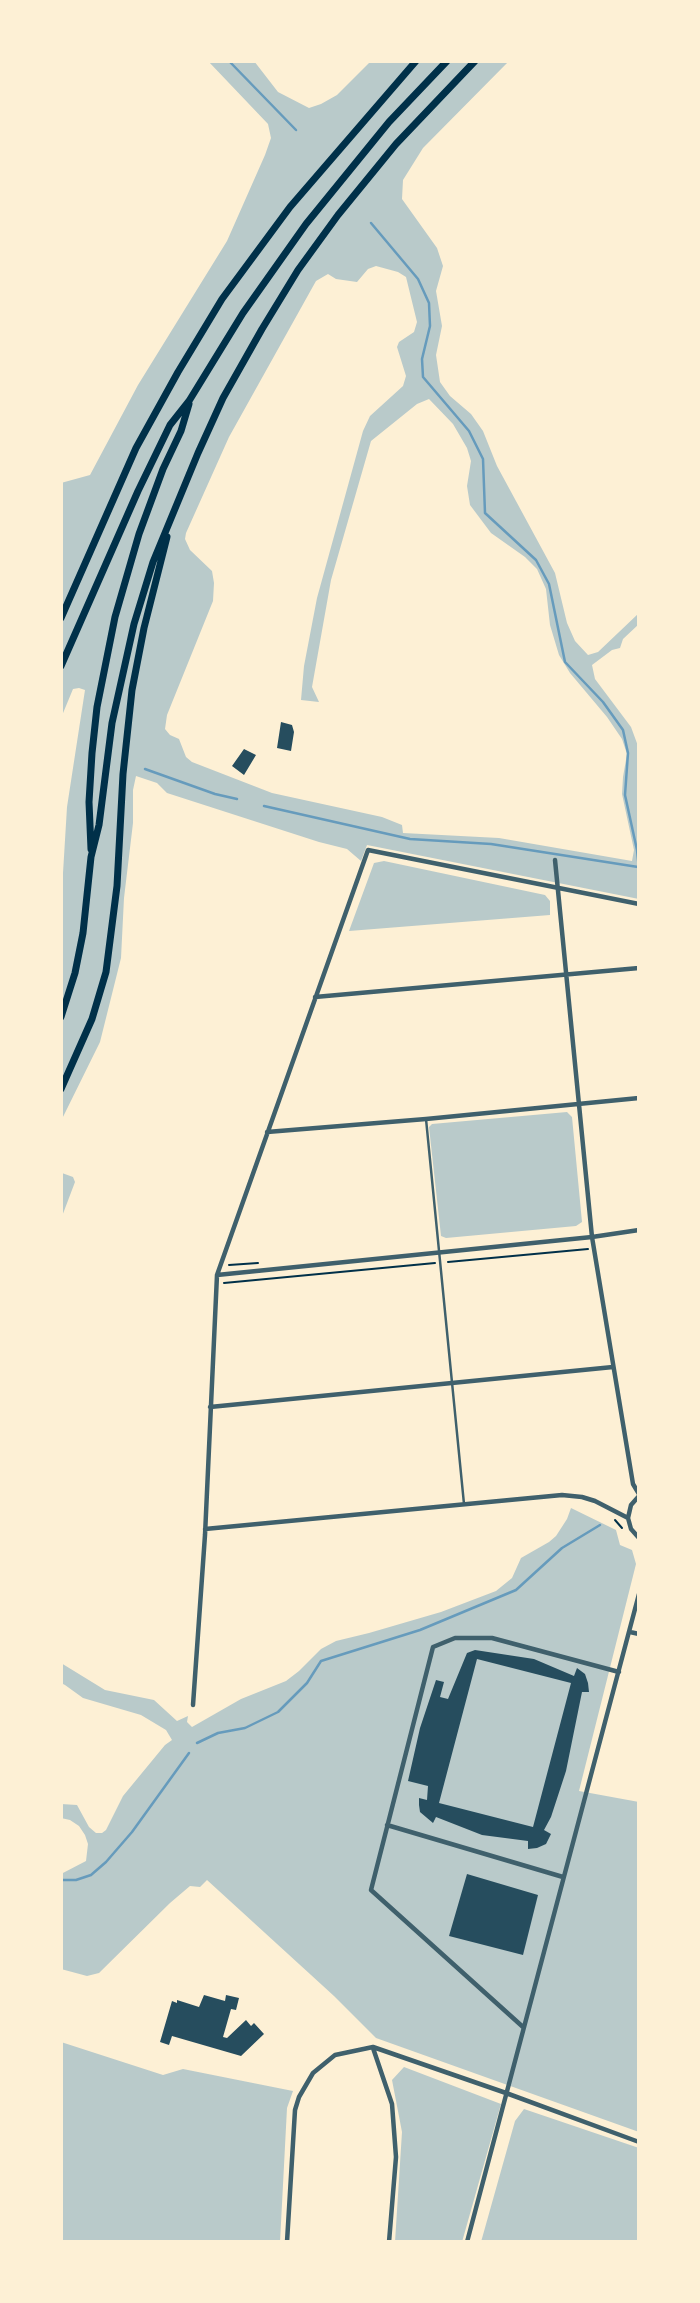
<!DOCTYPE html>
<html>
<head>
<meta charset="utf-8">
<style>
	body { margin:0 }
	#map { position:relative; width:700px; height:2303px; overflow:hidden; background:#fdf0d5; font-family:"PT Sans",sans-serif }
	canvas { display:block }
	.frame { position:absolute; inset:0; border:63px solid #fdf0d5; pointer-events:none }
</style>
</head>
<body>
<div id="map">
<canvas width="700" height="2303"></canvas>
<div class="frame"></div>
</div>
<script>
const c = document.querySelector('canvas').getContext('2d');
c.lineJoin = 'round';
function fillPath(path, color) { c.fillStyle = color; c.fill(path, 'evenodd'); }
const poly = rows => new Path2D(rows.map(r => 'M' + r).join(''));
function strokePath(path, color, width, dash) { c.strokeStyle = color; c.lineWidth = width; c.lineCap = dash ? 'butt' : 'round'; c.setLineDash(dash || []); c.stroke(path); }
fillPath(poly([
	[208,61,254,61,278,92,309,108,321,104,337,95,371,61,509,61,423,148,403,180,402,199,437,248,443,266,436,291,442,326,436,355,440,382,450,396,471,414,483,431,497,466,555,573,567,623,575,641,588,655,598,652,639,613,639,624,623,639,620,648,612,650,592,665,595,679,631,727,638,746,639,899,367,845,361,861,347,849,319,842,167,793,157,783,136,776,133,790,133,823,124,898,121,958,100,1042,61,1121,61,906,67,807,85,690,79,688,73,689,61,718,61,483,90,475,138,385,227,241,265,155,271,138,268,124],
	[376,266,398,272,406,277,417,322,414,332,399,342,397,347,406,376,403,386,370,416,363,431,317,598,304,666,301,700,319,702,312,687,331,580,371,441,417,404,429,399,453,424,467,448,471,461,467,486,470,505,491,533,525,557,537,569,546,589,550,625,559,655,570,673,607,717,622,739,627,754,623,777,622,794,634,850,632,861,499,838,403,833,402,825,382,817,272,793,192,762,186,757,179,739,170,735,165,729,167,715,213,601,214,583,212,571,190,550,185,539,186,533,229,437,316,281,328,274,336,279,357,282,368,269],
	[384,861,545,895,550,901,550,915,349,931,374,863],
	[567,1112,572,1117,582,1222,576,1226,446,1238,441,1236,429,1127,432,1124],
	[62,1173,73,1177,75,1182,61,1219],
	[571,1508,616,1530,620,1545,632,1550,636,1564,579,1791,639,1802,639,2132,376,2038,334,1996,207,1880,200,1887,190,1886,170,1903,99,1973,87,1976,61,1969,61,1874,86,1861,88,1844,85,1835,79,1826,70,1820,61,1818,61,1804,77,1805,89,1827,96,1833,102,1833,106,1830,123,1796,165,1745,172,1740,166,1730,141,1715,83,1698,65,1685,61,1683,61,1663,105,1690,154,1700,177,1721,188,1716,187,1722,192,1727,241,1699,286,1681,299,1671,321,1649,336,1641,369,1633,441,1612,496,1591,512,1578,521,1558,549,1542,556,1536,567,1519],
	[61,2042,163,2075,183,2069,293,2091,287,2108,280,2242,61,2242],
	[404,2067,501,2104,462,2242,395,2242,402,2132,392,2080],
	[524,2109,639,2148,639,2242,481,2242,515,2121]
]), '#b9caca');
strokePath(poly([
	[229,61,296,130],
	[371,223,418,279,429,303,430,326,422,359,423,377,469,431,483,459,485,513,536,560,549,584,565,662,603,702,623,730,628,753,625,795,637,850,639,869],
	[145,769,215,794,237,799],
	[264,806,410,839,491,844,638,867],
	[197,1743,218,1733,245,1728,278,1712,307,1683,321,1661,420,1630,516,1590,562,1548,600,1525],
	[61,1880,76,1880,91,1875,106,1862,132,1832,189,1753]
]), '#669bbc', 2.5);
fillPath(poly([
	[281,722,292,725,294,732,291,751,277,748],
	[244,749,256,755,244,775,232,766],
	[475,1650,534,1659,574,1676,577,1668,585,1674,588,1683,589,1692,582,1692,566,1771,551,1817,544,1830,551,1834,546,1844,537,1848,528,1849,528,1841,482,1835,436,1817,433,1823,420,1812,419,1805,419,1798,427,1800,428,1786,408,1781,420,1728,436,1680,444,1682,440,1697,448,1699,467,1653],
	[477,1659,571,1683,533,1827,439,1803],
	[467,1874,538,1895,523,1955,449,1936],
	[204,1995,225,2001,226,1995,239,1998,236,2010,231,2009,223,2037,227,2038,246,2020,251,2026,254,2023,264,2034,241,2056,172,2036,169,2045,160,2042,172,2001,177,2003,177,2000,199,2007]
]), '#264d5e');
strokePath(poly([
	[448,1262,588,1249],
	[229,1265,258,1263],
	[224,1283,435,1263],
	[615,1520,622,1528]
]), '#003049', 2);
strokePath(poly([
	[426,1119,464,1504]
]), '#3f606c', 2.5);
strokePath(poly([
	[555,860,592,1237,633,1484,639,1494],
	[315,997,639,968],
	[267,1132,426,1119,639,1098],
	[217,1275,592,1237,639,1230],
	[210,1407,613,1367],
	[639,1496,631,1505,628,1518,631,1529,639,1538],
	[205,1529,562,1495,582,1497,595,1501,628,1518],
	[630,1632,639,1634],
	[193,1705,205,1535,217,1275,368,850,639,904],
	[387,1825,563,1877],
	[523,2027,371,1890,433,1647,455,1638,492,1638,619,1672],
	[373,2047,506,2093,639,2142],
	[373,2048,392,2104,396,2157,389,2242],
	[287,2242,295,2110,299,2097,313,2073,335,2055,373,2047],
	[467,2242,639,1594]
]), '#3f606c', 4.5);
strokePath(poly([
	[61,618,136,448,178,372,222,299,290,207,416,61],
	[61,666,138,491,170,425,189,401,243,313,306,224,389,122,447,61],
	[91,849,89,802,92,753,97,707,115,617,139,534,163,469,181,431,189,404],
	[61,1017,75,973,83,933,91,857,99,825,112,723,134,624,153,562,198,453,223,398,262,329,298,270,338,215,396,144,475,61],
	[61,1089,92,1019,106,972,117,886,123,774,132,690,144,628,167,537]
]), '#003049', 7);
</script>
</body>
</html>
